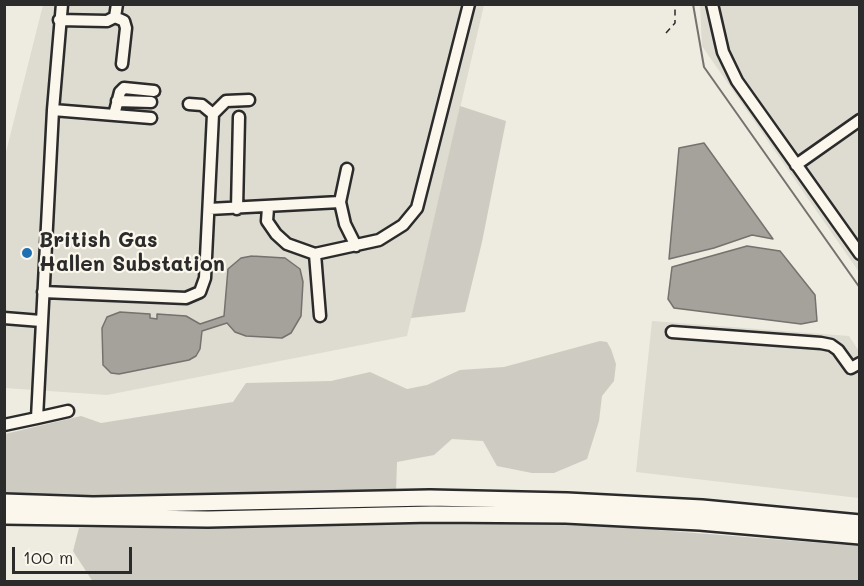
<!DOCTYPE html>
<html>
<head>
<meta charset="utf-8">
<style>
	body { margin:0 }
	#map { position:relative; width:864px; height:586px; overflow:hidden; background:#eeebe0; font-family:Mali,sans-serif }
	canvas { display:block }
	.frame { position:absolute; inset:0; border:6px solid #2b2b2b; pointer-events:none }
	.scale { position:absolute; left:12px; top:547px; width:120px; height:27px; box-sizing:border-box; border:3px solid #2b2b2b; border-top:0; padding-left:8px; font-size:18px; line-height:21px; white-space:nowrap; color:#2b2b2b; -webkit-text-stroke:4px #fbf7ec; paint-order:stroke }
</style>
</head>
<body>
<div id="map">
<canvas width="864" height="586"></canvas>
<div class="frame"></div>
<div class="scale">100 m</div>
</div>
<script>
const c = document.querySelector('canvas').getContext('2d');
c.lineJoin = 'round';
function fillPath(path, color) { c.fillStyle = color; c.fill(path, 'evenodd'); }
const poly = rows => new Path2D(rows.map(r => 'M' + r).join(''));
function strokePath(path, color, width, dash) { c.strokeStyle = color; c.lineWidth = width; c.lineCap = dash ? 'butt' : 'round'; c.setLineDash(dash || []); c.stroke(path); }
function drawText(font, color, halo, rows, align = 'center') {
  c.font = font + ' Mali,sans-serif'; c.lineWidth = 4.5; c.setLineDash([]); c.textBaseline = 'middle'; c.strokeStyle = halo; c.fillStyle = color; for (const [text, x, y, turn = 0] of rows) {
    c.save(); c.translate(x, y); c.rotate((+turn || 0) * Math.PI / 180); c.textAlign = isNaN(turn) ? turn : align; if (halo) c.strokeText(text, 0, 0); c.fillText(text, 0, 0); c.restore();
  }
}
fillPath(poly([
	[43,5,484,5,407,336,107,395,5,388,5,156],
	[700,5,859,5,859,272,702,46],
	[652,321,849,336,859,351,859,498,636,472]
]), '#dedbd1');
fillPath(poly([
	[460,106,506,121,482,242,465,312,411,318],
	[600,341,607,342,611,349,616,364,614,381,602,396,599,421,587,459,554,473,532,473,497,466,483,441,452,439,434,455,397,462,396,493,219,498,5,494,5,434,81,416,101,423,233,402,246,383,331,381,370,372,407,389,427,385,460,370,504,367],
	[426,522,607,526,859,546,859,581,93,582,73,551,79,528]
]), '#cecbc2');
const water = poly([
	[704,143,773,239,752,235,714,248,669,259,679,148,704,143],
	[747,246,780,251,815,295,817,321,801,324,674,308,668,299,672,267,747,246],
	[252,256,285,258,300,269,303,282,301,316,291,333,282,338,246,336,235,332,227,323,202,331,200,349,196,356,189,360,119,374,111,373,103,365,102,328,107,317,120,312,150,314,150,318,157,319,157,314,186,316,200,324,224,316,228,269,241,258,252,256]
]);
fillPath(water, '#a4a29a');
strokePath(water, '#74726e', 1.5);
strokePath(poly([
	[693,4,704,67,860,288]
]), '#74726e', 2);
const minor = poly([
	[712,4,723,52,737,81,860,254],
	[115,17,124,21,126,28,122,64],
	[59,20,107,21,115,17,117,4],
	[117,101,151,102],
	[189,104,202,105,213,114],
	[53,110,151,118],
	[114,115,120,92,124,88,154,91],
	[796,165,860,120],
	[347,169,340,202,345,224,356,246],
	[268,208,267,221,276,234,287,244,315,254,379,240,403,225,417,208,469,4],
	[209,209,340,202],
	[237,209,239,117],
	[315,254,320,316],
	[43,292,186,298,200,292,205,278,213,114,226,101,249,100],
	[4,318,41,321],
	[672,332,821,343,831,345,838,350,851,368,860,363],
	[37,418,68,411],
	[4,425,37,418,53,110,62,4]
]);
const highway = poly([
	[4,502,93,505,430,498,567,501,702,508,860,523],
	[4,516,208,519,432,514,566,515,700,522,860,536]
]);
strokePath(minor, '#2b2b2b', 15);
strokePath(highway, '#2b2b2b', 20);
strokePath(poly([
	[666,33,675,23,675,4]
]), '#2b2b2b', 1.5, [6, 4.5]);
strokePath(minor, '#fbf7ec', 10);
strokePath(highway, '#fbf7ec', 15);
for (const [x, y, r, color] of [
	[27,253,6,"#1f6fb2"]
]) { const dot = new Path2D(); dot.arc(x, y, r, 0, 2 * Math.PI); c.fillStyle = color; c.fill(dot); strokePath(dot, '#fbf7ec', 2); }
drawText('bold 21px', '#2b2b2b', '#fbf7ec', [
	["British Gas",39,241],
	["Hallen Substation",39,265]
], 'left');
</script>
</body>
</html>
